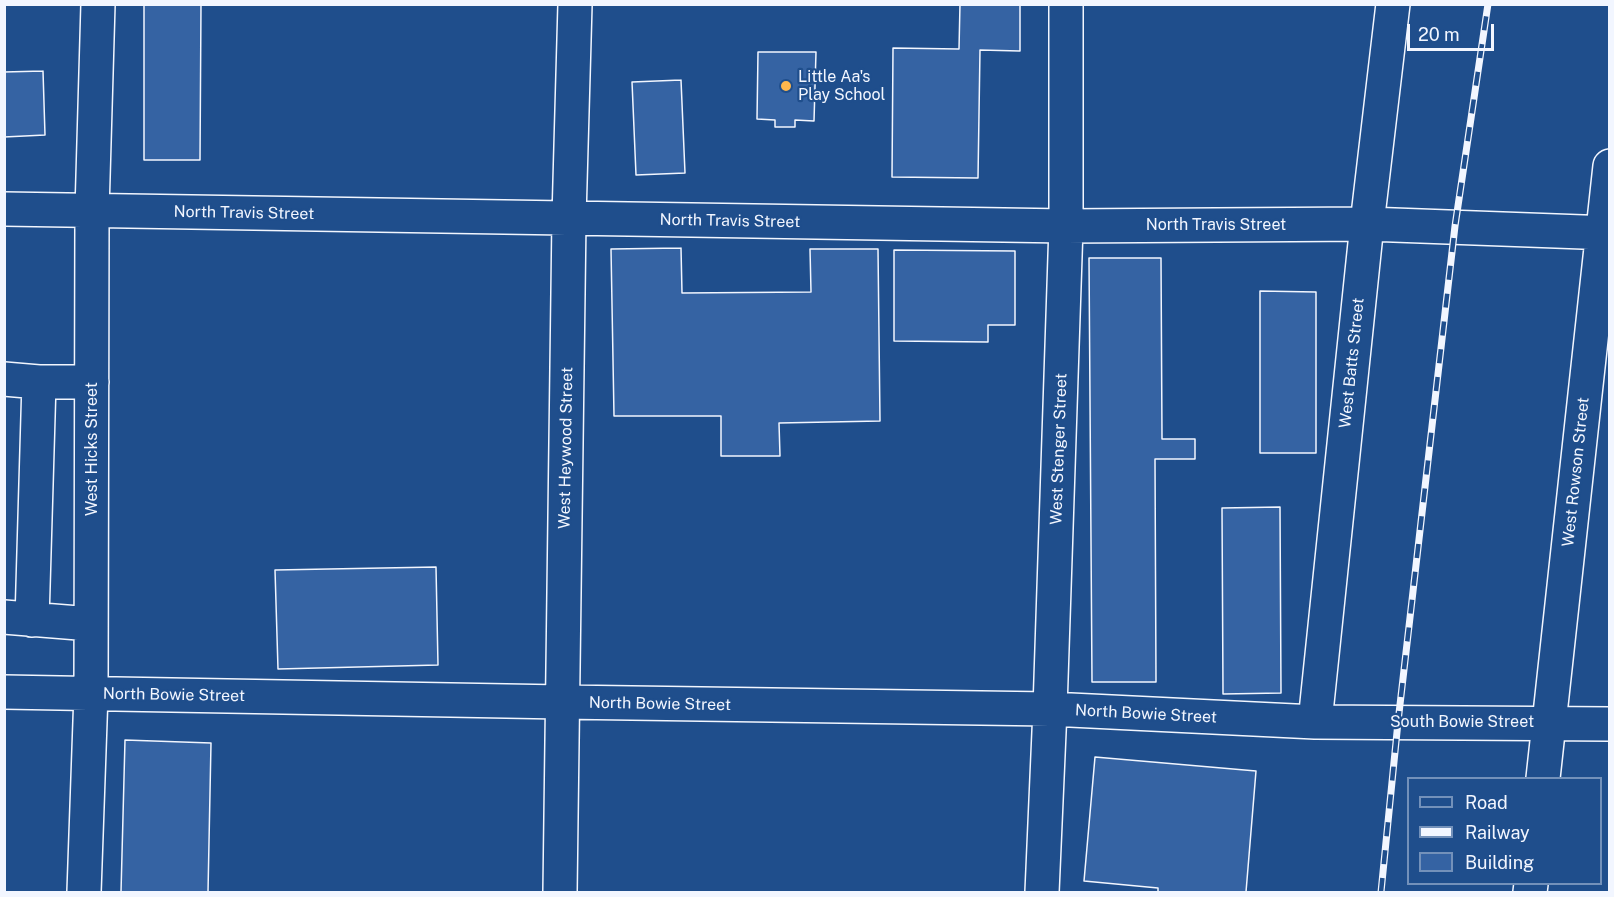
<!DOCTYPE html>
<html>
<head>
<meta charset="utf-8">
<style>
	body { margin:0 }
	#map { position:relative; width:1614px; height:897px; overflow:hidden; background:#1f4e8c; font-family:"Public Sans",sans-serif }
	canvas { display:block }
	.frame { position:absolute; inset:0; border:6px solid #f2f6ff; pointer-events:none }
	.legend { position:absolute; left:1407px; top:777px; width:195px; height:108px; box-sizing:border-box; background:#1f4e8c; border:2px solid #7391ba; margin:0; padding:8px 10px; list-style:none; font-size:18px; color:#f2f6ff }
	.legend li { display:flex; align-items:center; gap:12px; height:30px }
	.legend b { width:30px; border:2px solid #7391ba }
	.scale { position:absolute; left:1407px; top:24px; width:87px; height:27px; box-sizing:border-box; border:3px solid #f2f6ff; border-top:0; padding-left:8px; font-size:18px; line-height:21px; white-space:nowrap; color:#f2f6ff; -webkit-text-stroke:4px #1f4e8c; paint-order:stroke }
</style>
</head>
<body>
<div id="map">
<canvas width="1614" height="897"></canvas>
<div class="frame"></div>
<ul class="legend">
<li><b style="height:8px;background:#1f4e8c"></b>Road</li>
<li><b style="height:8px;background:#f2f6ff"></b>Railway</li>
<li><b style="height:16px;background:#3563a3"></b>Building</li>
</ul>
<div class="scale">20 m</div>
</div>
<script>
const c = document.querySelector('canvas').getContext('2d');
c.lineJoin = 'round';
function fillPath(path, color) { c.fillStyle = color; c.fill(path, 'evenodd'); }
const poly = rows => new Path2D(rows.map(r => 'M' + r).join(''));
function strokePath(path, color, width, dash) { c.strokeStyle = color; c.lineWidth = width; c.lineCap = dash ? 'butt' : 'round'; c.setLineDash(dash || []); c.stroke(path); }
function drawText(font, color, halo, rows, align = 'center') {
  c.font = font + ' "Public Sans",sans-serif'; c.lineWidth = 4.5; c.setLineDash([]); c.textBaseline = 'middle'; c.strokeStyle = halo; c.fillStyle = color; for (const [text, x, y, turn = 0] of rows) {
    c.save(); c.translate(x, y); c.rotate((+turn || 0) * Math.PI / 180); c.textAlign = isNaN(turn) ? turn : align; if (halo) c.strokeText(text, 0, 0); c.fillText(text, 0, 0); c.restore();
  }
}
const building = poly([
	[144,4,201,4,200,160,144,160,144,4],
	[960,4,1020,4,1020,51,980,50,978,178,892,177,893,48,959,49,960,4],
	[758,52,816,52,814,121,795,120,795,127,775,127,775,120,757,119,758,52],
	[43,71,45,135,4,137,4,72,43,71],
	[681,80,685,173,636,175,632,82,681,80],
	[681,248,682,293,811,292,810,249,878,249,880,421,779,423,780,456,721,456,721,416,614,416,611,249,681,248],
	[894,250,1015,251,1015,325,988,325,988,342,894,341,894,250],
	[1089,258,1161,258,1162,439,1195,439,1195,459,1155,459,1156,682,1092,682,1089,258],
	[1260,291,1316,292,1316,453,1260,453,1260,291],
	[1280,507,1281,693,1223,694,1222,508,1280,507],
	[436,567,438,665,278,669,275,570,436,567],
	[125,740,211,743,208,892,121,892,125,740],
	[1095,757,1256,771,1246,892,1158,892,1158,888,1084,881,1095,757]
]);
fillPath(building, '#3563a3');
strokePath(building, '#f2f6ff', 1.5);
const minor = poly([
	[4,209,1066,226,1367,224,1610,233],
	[4,379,39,382,92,382],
	[4,617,91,624],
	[32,620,39,382],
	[4,692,562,702,1050,709,1315,722,1610,724],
	[1315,722,1367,224,1393,4],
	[1543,778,1610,166],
	[84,892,91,693,92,211,98,4],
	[560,892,569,218,575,4],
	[1042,892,1050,709,1066,226,1066,4],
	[1530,892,1531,884]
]);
strokePath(minor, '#f2f6ff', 36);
strokePath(minor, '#1f4e8c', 33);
const rail = poly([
	[1381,892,1398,722,1455,226,1488,4]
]);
strokePath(rail, '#f2f6ff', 7);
strokePath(rail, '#1f4e8c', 4.5, [14]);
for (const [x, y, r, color] of [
	[786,86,6,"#ffb74d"]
]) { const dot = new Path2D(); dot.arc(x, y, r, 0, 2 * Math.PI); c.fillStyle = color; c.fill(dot); strokePath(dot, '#1f4e8c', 2); }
drawText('16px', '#f2f6ff', '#1f4e8c', [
	["Little Aa's",798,77],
	["Play School",798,95]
], 'left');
drawText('16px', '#f2f6ff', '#1f4e8c', [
	["North Travis Street",244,213,1],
	["North Travis Street",730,221,1],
	["North Travis Street",1216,225],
	["West Batts Street",1352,363,-84],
	["West Heywood Street",566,448,-89],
	["West Hicks Street",92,449,-90],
	["West Stenger Street",1059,449,-88],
	["West Rowson Street",1576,472,-84],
	["North Bowie Street",174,695,1],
	["North Bowie Street",660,704,1],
	["North Bowie Street",1146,714,3],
	["South Bowie Street",1462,722]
]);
</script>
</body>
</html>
